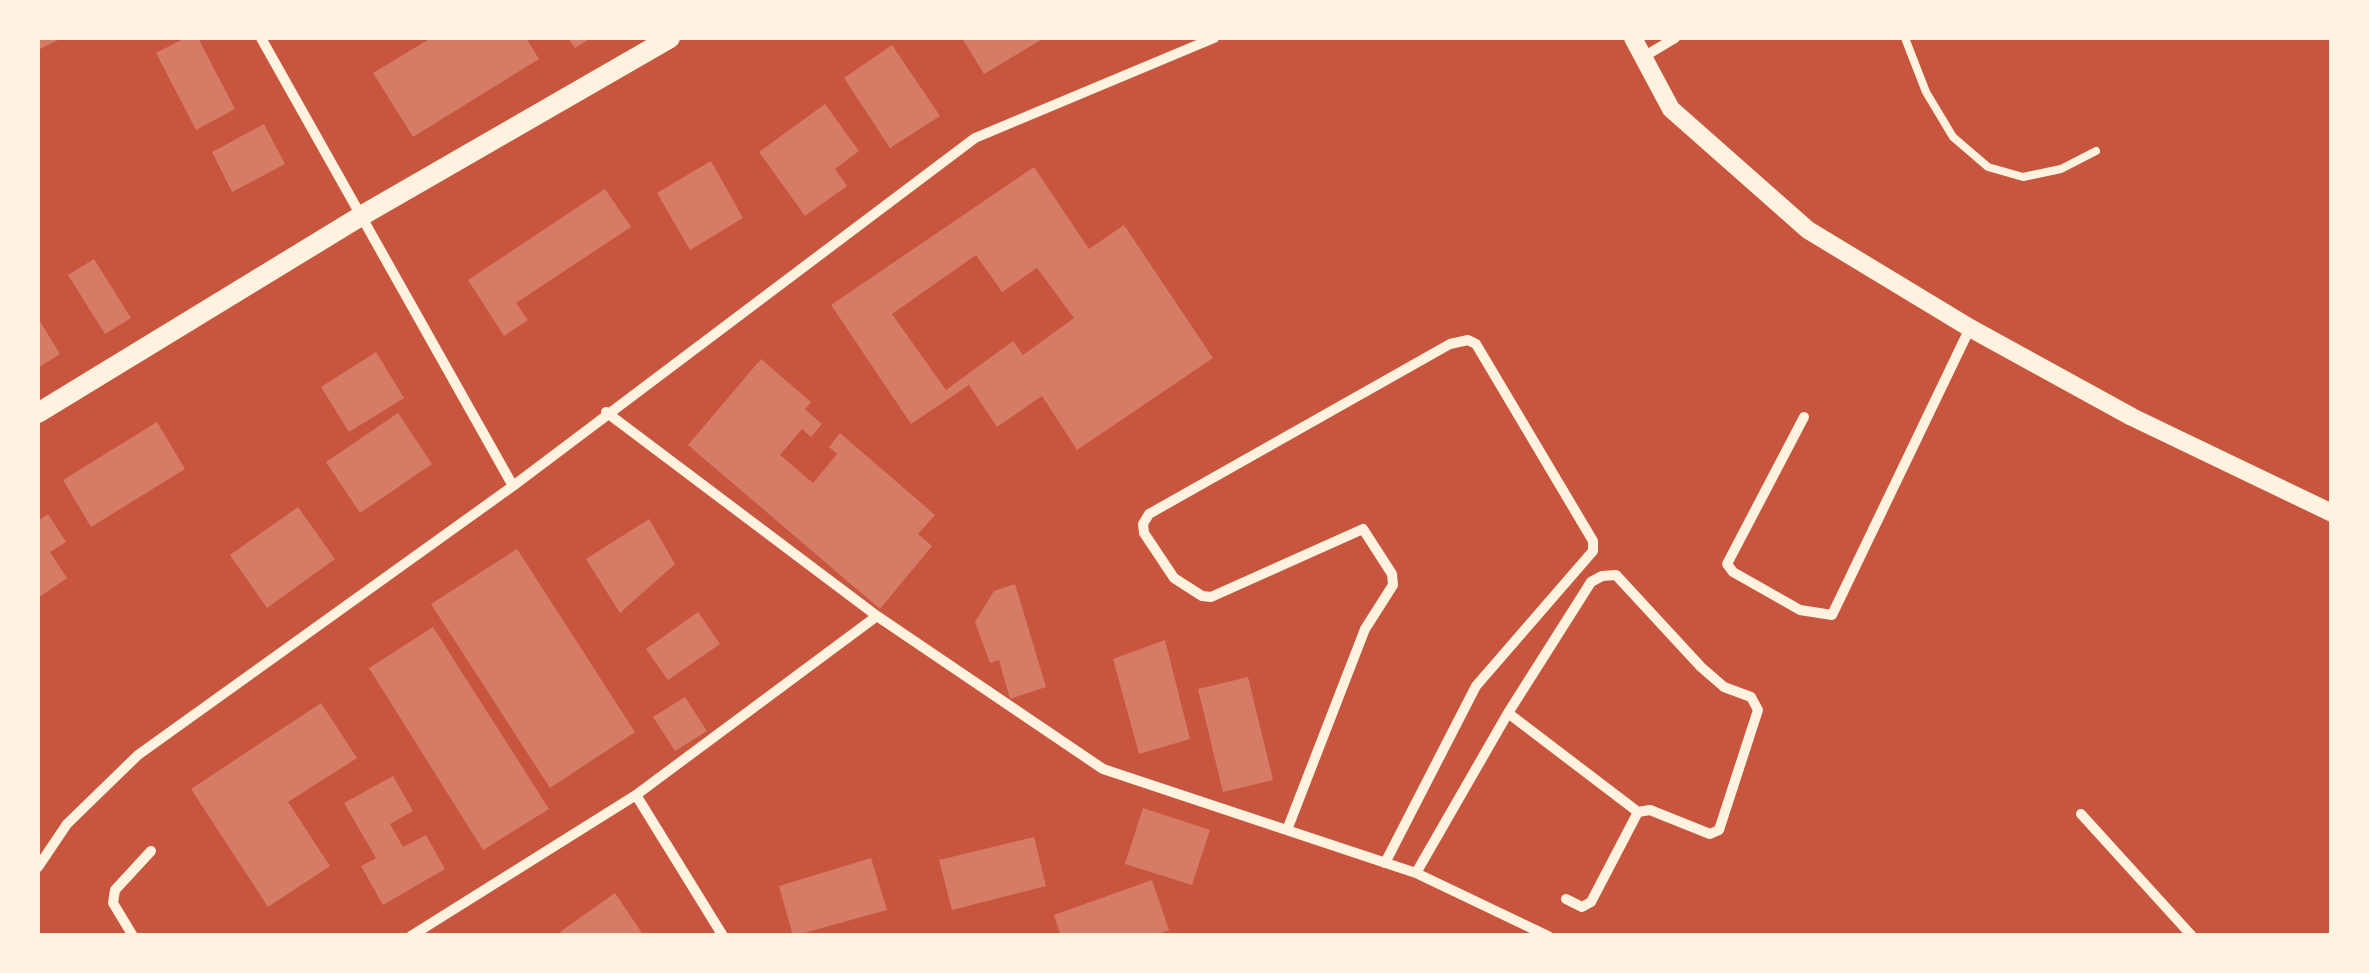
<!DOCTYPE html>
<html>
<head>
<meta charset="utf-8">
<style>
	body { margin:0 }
	#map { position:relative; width:2369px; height:973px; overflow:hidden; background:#c8553d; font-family:Overpass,sans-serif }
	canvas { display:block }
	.frame { position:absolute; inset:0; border:40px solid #fff3e0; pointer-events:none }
</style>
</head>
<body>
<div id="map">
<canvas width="2369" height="973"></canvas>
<div class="frame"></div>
</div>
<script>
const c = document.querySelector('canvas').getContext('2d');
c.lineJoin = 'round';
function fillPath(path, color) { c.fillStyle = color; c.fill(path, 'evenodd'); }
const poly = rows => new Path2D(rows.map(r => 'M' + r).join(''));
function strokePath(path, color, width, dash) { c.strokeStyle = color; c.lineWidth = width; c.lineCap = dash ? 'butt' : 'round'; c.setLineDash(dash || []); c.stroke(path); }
fillPath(poly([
	[38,38,62,38,38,50],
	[185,38,198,38,235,109,196,130,156,53],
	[431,38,526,38,539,59,413,137,373,73],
	[568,38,591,38,575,48],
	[962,38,1044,38,984,74],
	[892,45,940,116,890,148,844,78],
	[825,104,859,151,835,169,847,186,805,216,759,152],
	[264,124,285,164,232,192,212,152],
	[711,161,743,218,690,250,657,193],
	[1034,167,1089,249,1124,225,1213,358,1077,450,1042,396,997,427,969,385,911,424,831,305],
	[976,255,1002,292,1037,268,1074,318,1023,355,1013,341,946,390,892,314],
	[605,189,631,227,516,303,528,320,504,336,468,280],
	[94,259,131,318,105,334,68,275],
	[38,318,60,354,38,368],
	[376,352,404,398,349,432,321,387],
	[761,359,811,402,805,409,822,424,811,437,802,429,780,455,813,483,837,454,829,447,840,433,935,515,918,534,932,546,880,609,688,445],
	[398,413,432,464,360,513,326,462],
	[157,422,185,469,91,527,63,480],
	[298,507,335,559,267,608,230,555],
	[48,514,66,542,50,552,67,578,38,598,38,521],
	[649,519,675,564,620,613,586,559],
	[517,549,635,732,550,788,431,604],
	[1015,584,1046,687,1010,699,999,660,990,663,975,622,994,591],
	[698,612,720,644,668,680,646,649],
	[433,627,549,809,483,850,369,668],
	[1165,640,1190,739,1139,754,1113,659],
	[1248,677,1273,780,1223,792,1198,689],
	[685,697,707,731,675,751,653,717],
	[321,703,357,758,288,802,330,866,268,907,191,789],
	[393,776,413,811,390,824,403,847,426,835,445,869,383,905,361,866,376,858,344,803],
	[1143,808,1210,830,1192,885,1125,864],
	[1034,837,1046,886,952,910,939,860],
	[871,858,887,910,793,936,779,886],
	[1152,880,1169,930,1153,936,1061,936,1054,915],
	[615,893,644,936,563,936,560,932]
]), '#d67c66');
strokePath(poly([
	[1905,38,1926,92,1953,137,1988,167,2023,177,2061,169,2096,151]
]), '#fff3e0', 8);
strokePath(poly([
	[261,38,513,486],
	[1645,56,1675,38],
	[606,412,877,616],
	[1804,417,1727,564,1733,572,1800,610,1832,615,1970,328],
	[1508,713,1638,812],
	[636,795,723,936],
	[2081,814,2192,936],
	[1287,830,1365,629,1393,585,1392,574,1363,529,1211,597,1202,596,1174,578,1144,533,1143,524,1149,514,1450,344,1468,340,1476,344,1593,541,1593,551,1476,686,1385,863],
	[38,867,67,824,138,755,513,486,975,138,1214,38],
	[1416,873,1508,713,1591,582,1602,576,1616,575,1701,667,1724,687,1751,697,1758,710,1719,830,1710,834,1650,810,1638,812,1591,902,1582,907,1566,899],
	[133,936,113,903,115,890,151,851],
	[411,936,636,795,877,616,1103,769,1416,873,1548,936]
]), '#fff3e0', 10);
strokePath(poly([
	[1633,38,1671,109,1808,230,1970,328,2132,417,2332,513]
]), '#fff3e0', 18);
strokePath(poly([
	[38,413,361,216,670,38]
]), '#fff3e0', 20);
</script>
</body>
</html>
